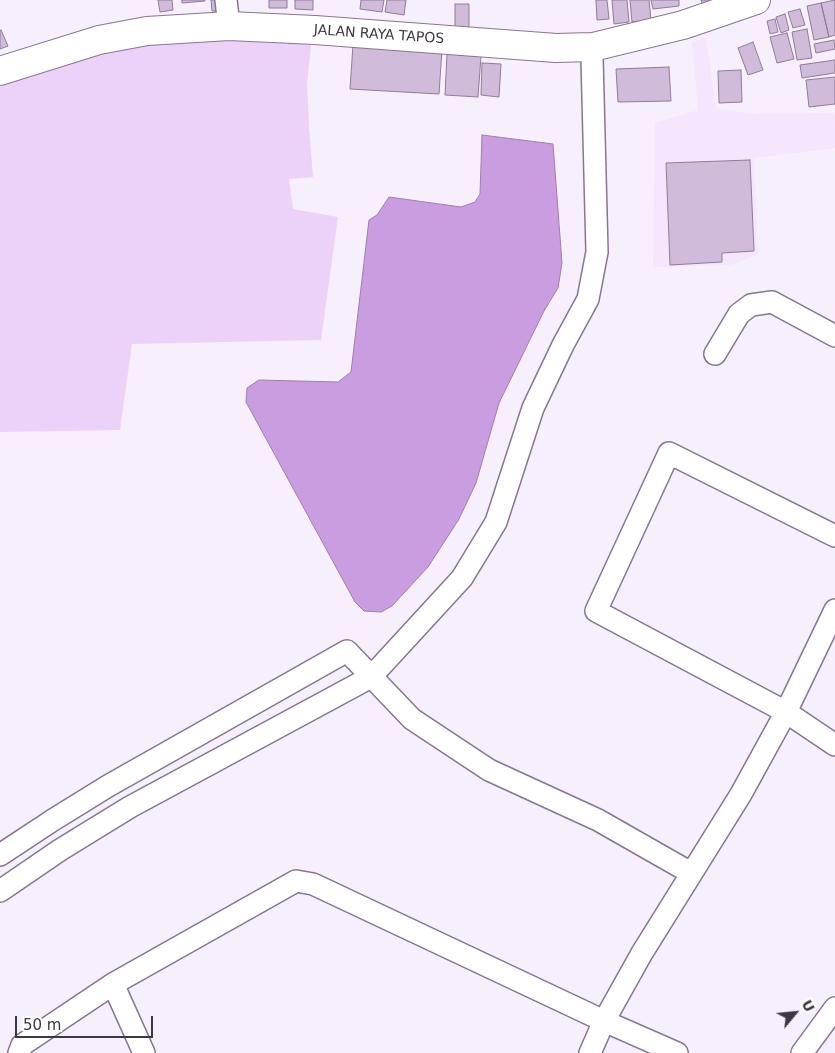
<!DOCTYPE html>
<html>
<head>
<meta charset="utf-8">
<style>
	body { margin:0 }
	#map { position:relative; width:835px; height:1053px; overflow:hidden; background:#f8effc; font-family:"DejaVu Sans",sans-serif }
	canvas { display:block }
	.north { position:absolute; left:770px; top:988px; width:50px; height:50px; -webkit-text-stroke:4px #fff; paint-order:stroke; rotate:62deg; font-size:14px; font-weight:700; line-height:20px; text-align:center; color:#3e3643 }
	.north::after { content:''; display:block; margin:auto; width:18px; height:22px; background:#3e3643; clip-path:polygon(50% 0,100% 100%,50% 72%,0 100%) }
	.scale { position:absolute; left:15px; top:1016px; width:138px; height:22px; box-sizing:border-box; border:2px solid #3e3643; border-top:0; padding-left:6px; font-size:15px; line-height:18px; white-space:nowrap; color:#3e3643; -webkit-text-stroke:4px #fff; paint-order:stroke }
</style>
</head>
<body>
<div id="map">
<canvas width="835" height="1053"></canvas>
<div class="north">U</div>
<div class="scale">50 m</div>
</div>
<script>
const c = document.querySelector('canvas').getContext('2d');
c.lineJoin = 'round';
function fillPath(path, color) { c.fillStyle = color; c.fill(path, 'evenodd'); }
const poly = rows => new Path2D(rows.map(r => 'M' + r).join(''));
function strokePath(path, color, width, dash) { c.strokeStyle = color; c.lineWidth = width; c.lineCap = dash ? 'butt' : 'round'; c.setLineDash(dash || []); c.stroke(path); }
function drawText(font, color, halo, rows, align = 'center') {
  c.font = font + ' "DejaVu Sans",sans-serif'; c.lineWidth = 4; c.setLineDash([]); c.textBaseline = 'middle'; c.strokeStyle = halo; c.fillStyle = color; for (const [text, x, y, turn = 0] of rows) {
    c.save(); c.translate(x, y); c.rotate((+turn || 0) * Math.PI / 180); c.textAlign = isNaN(turn) ? turn : align; if (halo) c.strokeText(text, 0, 0); c.fillText(text, 0, 0); c.restore();
  }
}
fillPath(poly([
	[706,38,716,108,752,114,834,113,835,118,835,148,754,158,758,255,730,265,653,267,655,123,698,110,692,42]
]), '#f5e5fd');
fillPath(poly([
	[183,37,312,38,307,83,309,126,313,177,289,179,293,209,338,217,321,340,132,344,120,430,0,432,0,80,135,44]
]), '#ecd2f8');
const water = poly([
	[482,135,553,144,562,263,558,288,544,311,499,403,476,483,459,519,428,567,392,606,381,612,364,611,355,602,246,402,247,388,259,380,338,382,351,372,369,220,377,215,389,197,461,207,475,202,480,194,482,135]
]);
fillPath(water, '#ca9ce0');
strokePath(water, '#a07db1', 1);
const building = poly([
	[158,0,172,0,173,10,160,12,158,0],
	[182,0,205,0,205,1,182,3,182,0],
	[211,0,221,0,222,11,212,11,211,0],
	[269,0,287,0,287,8,269,8,269,0],
	[295,0,313,0,313,10,295,9,295,0],
	[361,0,384,0,382,12,360,9,361,0],
	[387,0,406,0,404,15,385,12,387,0],
	[596,0,607,0,609,19,597,20,596,0],
	[612,0,627,0,629,22,614,24,612,0],
	[630,0,649,0,651,20,632,22,630,0],
	[651,0,679,0,679,6,653,9,651,0],
	[701,0,734,0,704,9,701,0],
	[835,0,835,35,829,37,821,3,835,0],
	[821,3,829,37,814,40,807,6,821,3],
	[455,4,469,4,469,30,455,29,455,4],
	[800,9,805,25,793,28,788,12,800,9],
	[785,14,789,30,781,33,776,17,785,14],
	[775,19,778,32,770,34,767,21,775,19],
	[807,29,812,58,797,60,792,32,807,29],
	[1,30,8,46,0,49,0,31,1,30],
	[787,33,794,59,777,63,770,37,787,33],
	[834,40,835,49,816,53,814,44,834,40],
	[753,42,763,70,748,75,738,48,753,42],
	[353,45,442,49,439,94,350,89,353,45],
	[447,54,481,56,478,97,445,95,447,54],
	[835,60,835,73,802,78,800,65,835,60],
	[482,63,501,64,499,97,481,95,482,63],
	[669,67,671,101,618,102,616,69,669,67],
	[741,70,742,102,719,103,718,71,741,70],
	[835,77,835,104,809,107,806,80,835,77],
	[750,160,754,251,722,253,722,262,670,265,666,163,750,160]
]);
fillPath(building, '#d0bbdb');
strokePath(building, '#907c99', 1);
const street = poly([
	[226,0,229,26],
	[715,354,739,314,751,305,772,302,835,336],
	[835,536,669,453,596,611,786,712,835,745],
	[0,855,53,820,108,786,347,651,412,719,489,770,598,820,691,873],
	[0,891,60,850,130,807,371,677,462,578,496,522,533,408,563,345,588,299,597,252,592,58],
	[113,984,144,1053],
	[19,1053,22,1045,113,984,296,881,313,884,604,1021,677,1053],
	[590,1053,604,1021,642,953,741,794,786,712,835,610],
	[802,1053,835,1008]
]);
const secondary = poly([
	[0,71,99,40,147,31,229,26,315,30,556,48,593,47,683,25,756,0]
]);
strokePath(street, '#887592', 24);
strokePath(secondary, '#887592', 30);
strokePath(street, '#fff', 21);
strokePath(secondary, '#fff', 28);
drawText('14px', '#3e3643', '#fff', [
	["JALAN RAYA TAPOS",379,35,4]
]);
</script>
</body>
</html>
